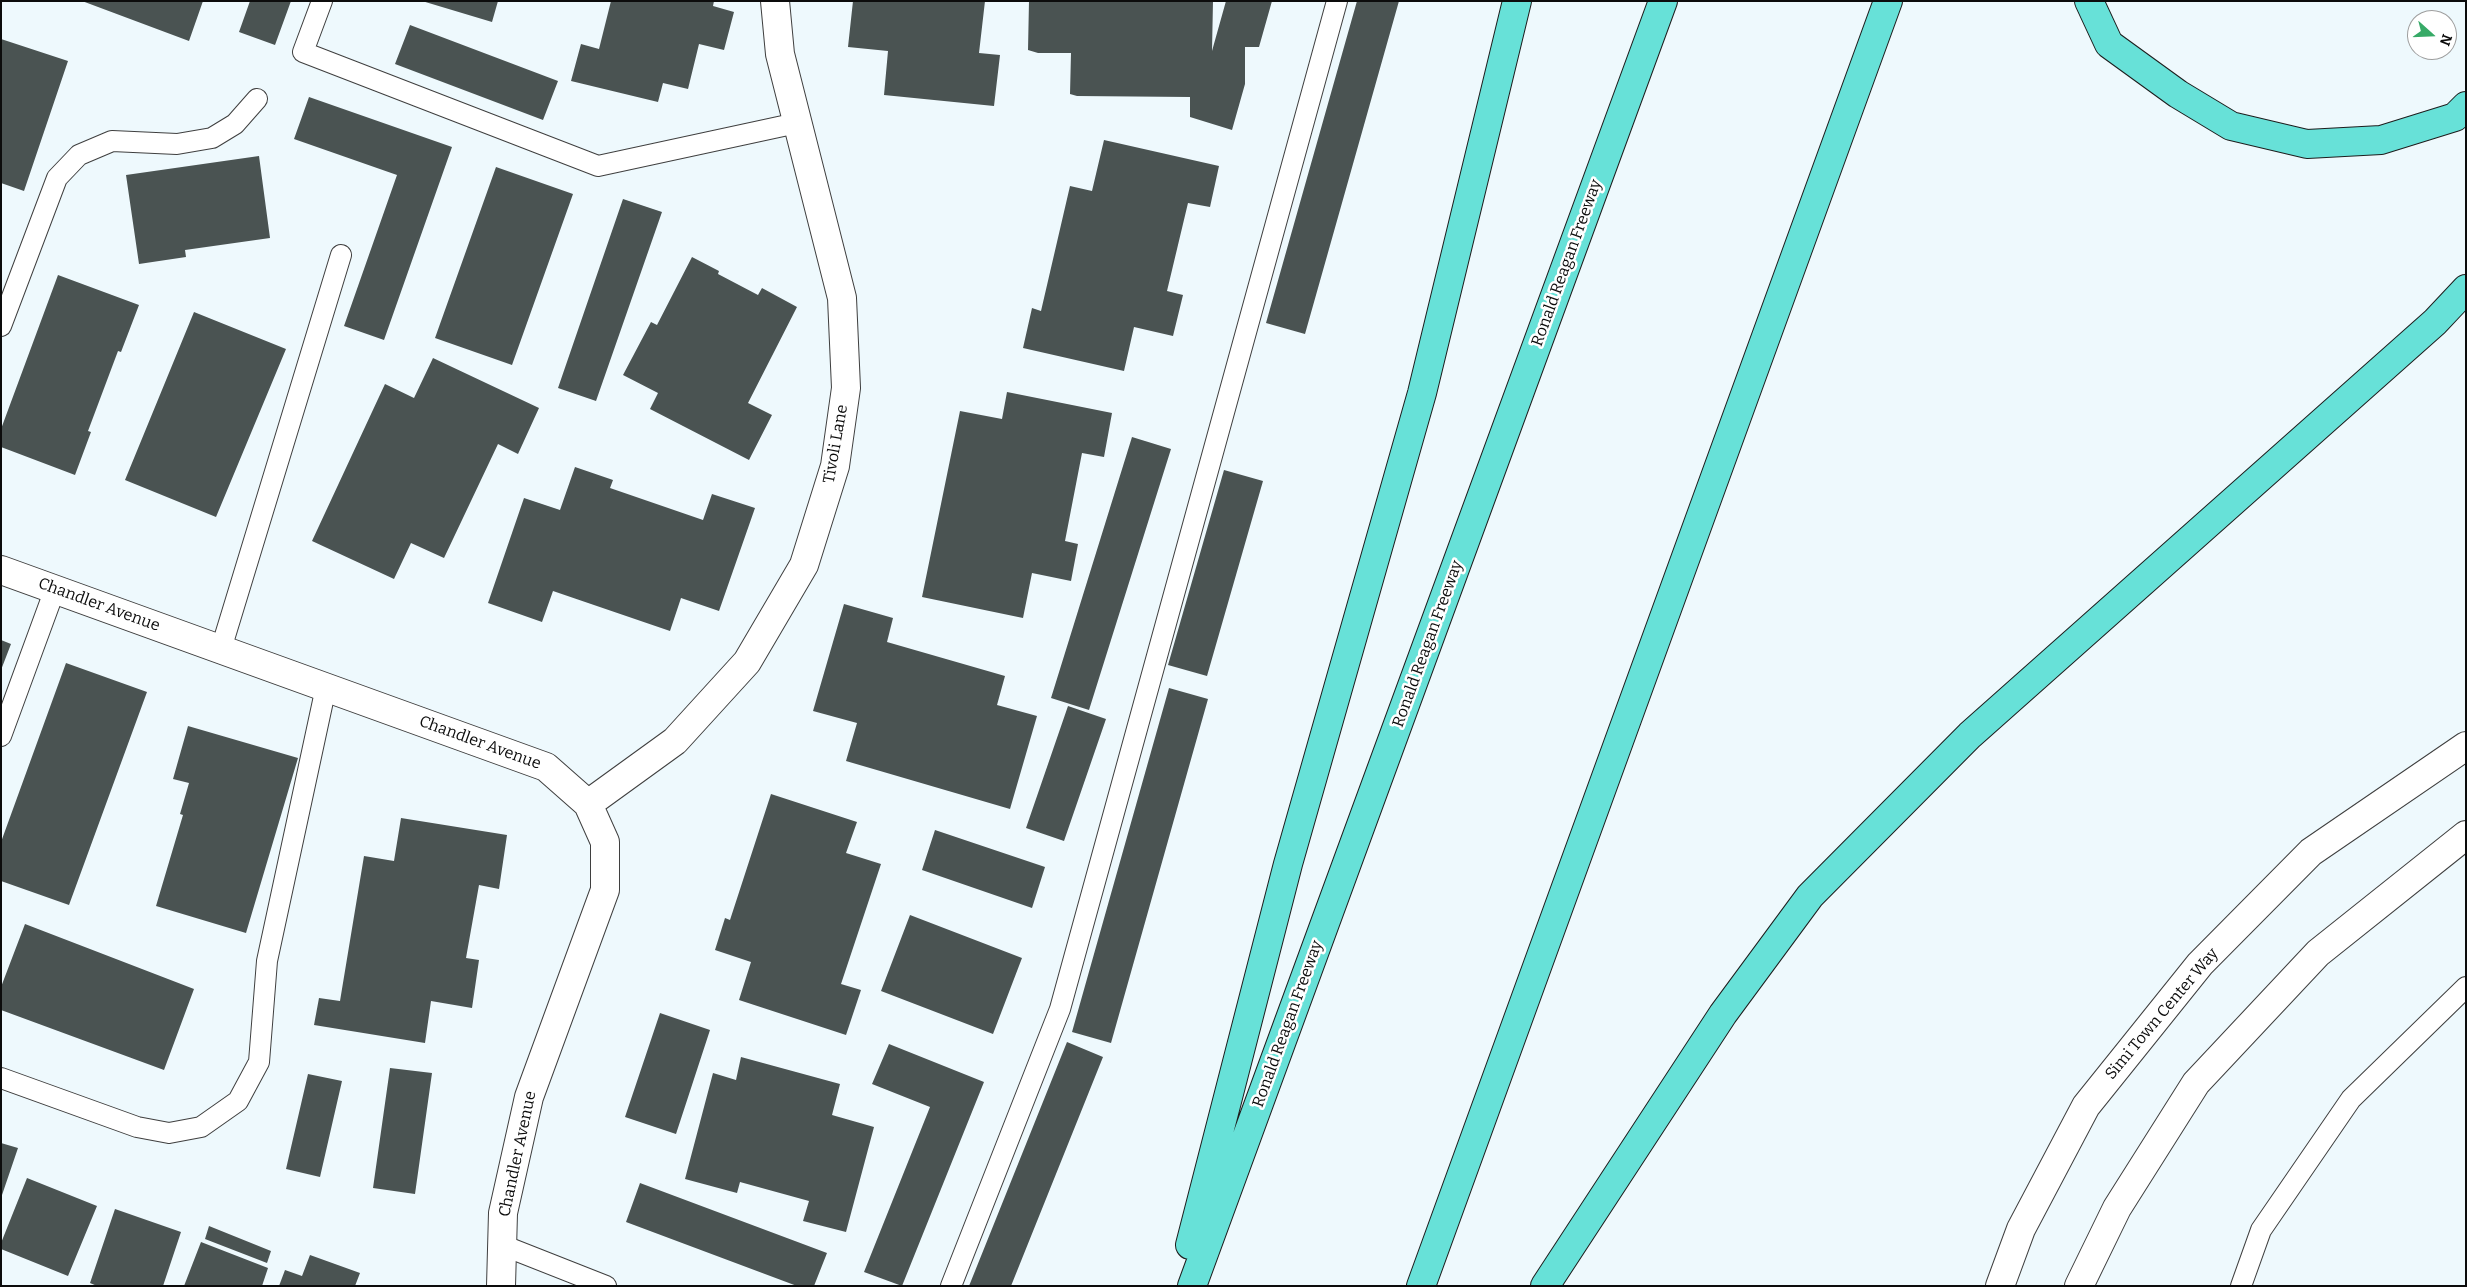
<!DOCTYPE html>
<html>
<head>
<meta charset="utf-8">
<style>
	body { margin:0 }
	#map { position:relative; width:2467px; height:1287px; overflow:hidden; background:#eef9fd; font-family:Bitter,serif }
	canvas { display:block }
	.frame { position:absolute; inset:0; border:2px solid #0c0c0c; pointer-events:none }
	.north { position:absolute; left:2407px; top:10px; width:50px; height:50px; box-sizing:border-box; background:#fff; border:1px solid #9e9e9e; border-radius:50%; rotate:110deg; font-size:14px; font-weight:700; line-height:20px; text-align:center; color:#0c0c0c }
	.north::after { content:''; display:block; margin:auto; width:18px; height:22px; background:#37aa67; clip-path:polygon(50% 0,100% 100%,50% 72%,0 100%) }
</style>
</head>
<body>
<div id="map">
<canvas width="2467" height="1287"></canvas>
<div class="frame"></div>
<div class="north">N</div>
</div>
<script>
const c = document.querySelector('canvas').getContext('2d');
c.lineJoin = 'round';
function fillPath(path, color) { c.fillStyle = color; c.fill(path, 'evenodd'); }
const poly = rows => new Path2D(rows.map(r => 'M' + r).join(''));
function strokePath(path, color, width, dash) { c.strokeStyle = color; c.lineWidth = width; c.lineCap = dash ? 'butt' : 'round'; c.setLineDash(dash || []); c.stroke(path); }
function drawText(font, color, halo, rows, align = 'center') {
  c.font = font + ' Bitter,serif'; c.lineWidth = 5; c.setLineDash([]); c.textBaseline = 'middle'; c.strokeStyle = halo; c.fillStyle = color; for (const [text, x, y, turn = 0] of rows) {
    c.save(); c.translate(x, y); c.rotate((+turn || 0) * Math.PI / 180); c.textAlign = isNaN(turn) ? turn : align; if (halo) c.strokeText(text, 0, 0); c.fillText(text, 0, 0); c.restore();
  }
}
fillPath(poly([
	[82,1,203,1,189,41],
	[250,1,291,1,275,45,239,32],
	[422,1,498,1,492,22],
	[611,1,714,1,713,6,734,12,724,50,699,44,688,89,663,83,658,102,571,81,581,44,599,49],
	[853,1,985,1,979,53,1000,55,994,106,884,95,888,51,848,47],
	[1029,1,1213,1,1212,51,1226,1,1272,1,1259,47,1245,47,1245,84,1232,130,1190,117,1190,97,1077,96,1070,94,1071,53,1038,53,1028,50],
	[1357,1,1399,1,1305,334,1266,323],
	[410,25,558,81,543,120,395,64],
	[1,39,68,61,24,191,1,183],
	[309,97,452,147,384,340,344,326,397,175,294,139],
	[1104,140,1219,166,1210,207,1188,203,1167,291,1183,295,1173,336,1134,327,1124,371,1023,348,1032,308,1041,311,1070,186,1092,191],
	[259,156,270,238,185,250,186,257,139,264,126,175],
	[496,167,573,194,512,365,435,338],
	[623,199,662,212,596,401,558,388],
	[692,257,719,271,718,274,758,295,762,288,797,307,748,403,772,415,749,460,650,409,658,393,623,375,651,322,657,325],
	[58,275,139,305,121,352,118,351,88,431,91,432,75,475,1,447,1,429],
	[194,312,286,349,216,517,125,480],
	[433,358,539,408,518,454,498,444,444,558,411,543,394,579,312,541,385,384,414,398],
	[1007,392,1112,413,1104,457,1082,453,1065,541,1078,544,1071,581,1032,573,1023,618,922,597,960,411,1002,419],
	[1132,437,1171,449,1089,710,1051,698],
	[575,467,613,480,610,488,703,520,712,494,755,508,719,611,681,598,670,631,553,591,542,622,488,603,524,498,560,510],
	[1224,470,1263,481,1207,676,1168,665],
	[844,604,893,618,887,642,1005,676,997,705,1037,716,1010,809,846,761,857,723,813,711],
	[1,640,11,644,1,670],
	[66,663,147,692,69,905,1,881,1,842],
	[1169,688,1208,699,1111,1043,1072,1032],
	[1068,706,1106,719,1064,841,1026,828],
	[188,726,298,758,246,933,156,906,183,815,180,814,189,783,173,779],
	[771,794,857,822,846,853,881,864,841,984,861,990,846,1035,739,1000,751,962,715,950,725,918,730,920],
	[401,818,507,835,499,889,479,885,466,958,479,960,472,1008,431,1001,425,1043,314,1025,319,998,340,1001,364,856,394,861],
	[935,830,1045,867,1032,908,922,870],
	[910,915,1022,958,993,1034,881,991],
	[25,924,194,989,164,1070,1,1010,1,987],
	[660,1013,710,1030,676,1134,625,1117],
	[1067,1042,1103,1057,1011,1286,969,1286],
	[889,1044,984,1082,902,1286,864,1272,930,1107,872,1084],
	[741,1057,840,1084,832,1115,874,1127,846,1232,803,1221,809,1201,740,1182,737,1193,685,1179,713,1073,736,1080],
	[390,1068,432,1073,415,1194,373,1188],
	[308,1074,342,1081,320,1177,286,1169],
	[1,1143,18,1148,2,1195,1,1195],
	[27,1178,97,1206,68,1276,1,1249,1,1243],
	[640,1183,827,1253,814,1286,797,1286,626,1222],
	[115,1209,181,1232,163,1286,97,1286,90,1283],
	[209,1226,271,1251,267,1263,205,1239],
	[201,1242,268,1268,262,1286,184,1286],
	[310,1255,360,1273,355,1286,279,1286,285,1270,302,1276]
]), '#4a5352');
const service = poly([
	[322,1,303,52,598,166,797,123],
	[1,326,57,178,79,155,112,141,177,144,212,138,235,124,257,99],
	[221,649,341,255],
	[1,736,55,589],
	[1,1078,137,1127,169,1133,201,1127,238,1101,259,1062,267,961,326,687],
	[502,1245,606,1286],
	[951,1286,1060,1009,1337,1],
	[2241,1286,2261,1230,2351,1099,2466,987]
]);
const minor = poly([
	[1,570,546,767,588,804,605,842,605,890,529,1097,503,1213,501,1286],
	[588,804,675,741,747,662,804,565,835,466,846,388,842,298,780,54,775,1]
]);
const tertiary = poly([
	[2000,1286,2021,1229,2086,1106,2200,964,2311,852,2466,746],
	[2079,1286,2117,1208,2196,1083,2318,953,2466,835]
]);
const motorway = poly([
	[2089,1,2109,44,2178,94,2231,126,2307,144,2381,140,2455,117,2466,106],
	[1190,1245,1288,864,1422,393,1517,1],
	[1192,1286,1663,1],
	[1421,1286,1888,1],
	[1545,1286,1723,1014,1810,896,1970,735,2435,322,2466,289]
]);
strokePath(service, '#3f3f3f', 22);
strokePath(minor, '#3f3f3f', 30);
strokePath(tertiary, '#3f3f3f', 30);
strokePath(motorway, '#1d1d1d', 30);
strokePath(service, '#fff', 20);
strokePath(minor, '#fff', 28);
strokePath(tertiary, '#fff', 28);
strokePath(motorway, '#67e1d8', 28);
drawText('16px', '#0c0c0c', '#fff', [
	["Ronald Reagan Freeway",1567,263,-70],
	["Tivoli Lane",836,444,-80],
	["Chandler Avenue",99,605,20],
	["Ronald Reagan Freeway",1428,644,-70],
	["Chandler Avenue",480,743,20],
	["Simi Town Center Way",2162,1014,-50],
	["Ronald Reagan Freeway",1288,1024,-70],
	["Chandler Avenue",518,1154,-78]
]);
</script>
</body>
</html>
